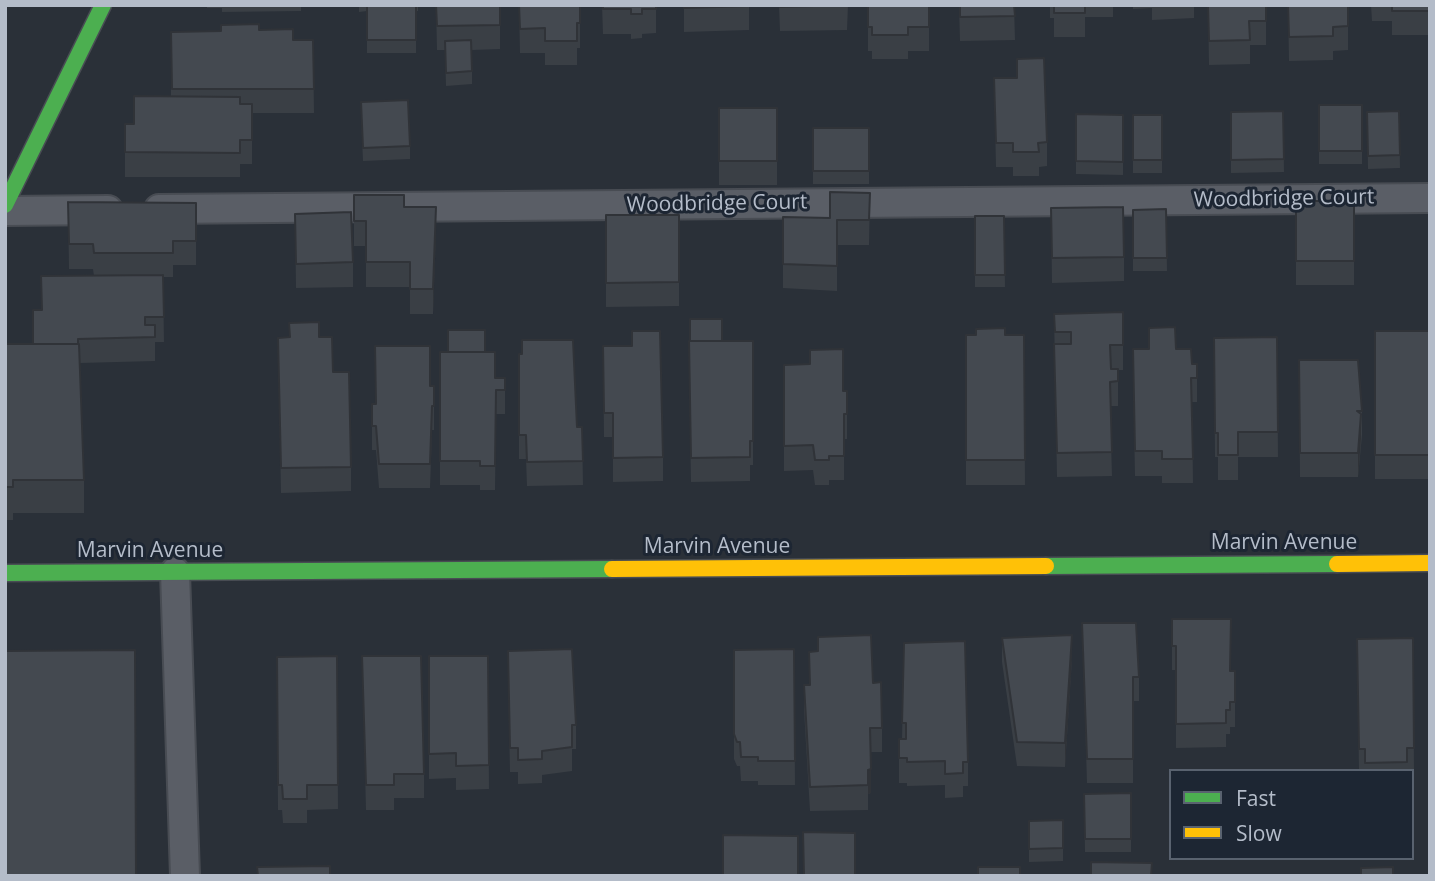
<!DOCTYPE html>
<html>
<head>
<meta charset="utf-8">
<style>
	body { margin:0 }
	#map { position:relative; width:1435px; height:881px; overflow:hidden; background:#2a3038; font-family:"Open Sans",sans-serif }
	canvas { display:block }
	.frame { position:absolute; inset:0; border:7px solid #b4bcc9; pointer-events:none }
	.legend { position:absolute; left:1169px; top:769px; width:245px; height:91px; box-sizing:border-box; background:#1d2633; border:2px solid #59626f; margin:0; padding:9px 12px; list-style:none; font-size:21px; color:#b4bcc9 }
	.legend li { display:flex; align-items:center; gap:14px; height:35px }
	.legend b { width:35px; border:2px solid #59626f }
</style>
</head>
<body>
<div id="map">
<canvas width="1435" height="881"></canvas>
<div class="frame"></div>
<ul class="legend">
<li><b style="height:9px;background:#4caf50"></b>Fast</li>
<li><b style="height:9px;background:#ffc107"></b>Slow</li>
</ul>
</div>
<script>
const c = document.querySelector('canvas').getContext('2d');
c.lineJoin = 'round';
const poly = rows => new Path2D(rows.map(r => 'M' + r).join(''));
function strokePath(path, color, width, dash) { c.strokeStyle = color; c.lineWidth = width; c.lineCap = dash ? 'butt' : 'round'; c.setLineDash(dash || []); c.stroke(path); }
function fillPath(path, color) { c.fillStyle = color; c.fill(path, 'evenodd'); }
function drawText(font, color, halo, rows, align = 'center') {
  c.font = font + ' "Open Sans",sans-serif'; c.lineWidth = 6; c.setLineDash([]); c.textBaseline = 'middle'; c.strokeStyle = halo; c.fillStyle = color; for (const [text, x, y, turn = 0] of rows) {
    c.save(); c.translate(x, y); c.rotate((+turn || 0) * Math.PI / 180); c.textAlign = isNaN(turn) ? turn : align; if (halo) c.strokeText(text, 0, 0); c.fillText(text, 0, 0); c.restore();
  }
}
const lane = poly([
	[159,209,1430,198],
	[5,211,108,210],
	[175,572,185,876]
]);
const fast = poly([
	[5,205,103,5],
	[1046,566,1337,564],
	[5,573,612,569]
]);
const slow = poly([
	[1337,564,1430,563],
	[612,569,1046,566]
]);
strokePath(lane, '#484c53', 32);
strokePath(fast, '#484c53', 19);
strokePath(slow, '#484c53', 19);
strokePath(lane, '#5a5e66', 28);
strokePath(fast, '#4caf50', 16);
strokePath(slow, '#ffc107', 16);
fillPath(poly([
	[207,5,340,5,340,7,301,7,301,11,222,12,222,8,207,8],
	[359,5,418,5,418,11,416,11,416,53,367,53,367,11,359,12],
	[436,5,500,5,500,49,472,50,472,84,446,86,445,50,437,50],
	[519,5,580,5,580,48,577,48,577,65,545,65,545,53,520,53],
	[602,5,656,5,656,33,642,34,642,38,631,39,631,34,603,34],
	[684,5,749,5,749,30,684,32],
	[779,5,848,5,847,30,780,31],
	[868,5,929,5,929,51,908,51,908,59,872,59,872,51,868,51],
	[959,5,1014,5,1015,40,960,41],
	[1050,5,1113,5,1113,17,1085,17,1085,37,1054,37,1054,18,1050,18],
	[1133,5,1194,5,1194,18,1152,20,1152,8,1133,9],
	[1208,5,1266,5,1266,45,1250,45,1250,64,1209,65],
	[1288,5,1348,5,1348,50,1333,51,1333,60,1289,61],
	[1371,5,1430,5,1430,35,1392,35,1392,21,1372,21],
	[259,30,293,40,313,40,314,113,252,113,252,164,240,164,240,177,125,177,125,124,134,124,171,96,171,32],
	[994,78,1047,142,1047,166,1039,167,1039,176,1013,176,1013,167,996,167],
	[1319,105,1362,105,1362,164,1319,164],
	[719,108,777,108,777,185,719,185],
	[1283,111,1284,172,1231,173,1231,112],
	[1399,111,1400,168,1368,169,1367,112],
	[1076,114,1123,115,1123,175,1076,174],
	[361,115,410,146,410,159,363,161],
	[1133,115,1162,115,1162,173,1133,173],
	[813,128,869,128,869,184,813,184],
	[870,193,869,245,837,245,837,291,783,288,783,217,830,218],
	[354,195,404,207,436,232,433,314,410,314,410,287,366,287,366,246,354,246],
	[1296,201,1354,201,1354,285,1296,285],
	[68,202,196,203,196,265,173,265,173,277,163,277,164,342,155,342,155,361,80,363,84,480,84,513,13,513,13,520,5,520,5,344,33,344,41,310,94,276,93,269,69,269],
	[1051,208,1124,257,1124,281,1052,283],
	[1166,209,1167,271,1133,271,1133,210],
	[295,214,353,262,353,287,296,288],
	[606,215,679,215,679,306,606,307],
	[975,216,1004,216,1005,287,975,287],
	[1123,312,1123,370,1118,370,1118,406,1110,406,1112,476,1057,477,1054,314],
	[289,323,319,337,333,372,351,467,351,491,281,493,278,338,289,337],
	[1375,331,1430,331,1430,479,1375,479],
	[966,335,1024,335,1025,485,966,485],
	[1277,337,1278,457,1238,457,1238,480,1218,480,1218,457,1215,457,1214,338],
	[522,340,577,427,582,427,583,485,527,486,526,459,519,459,519,354,522,354],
	[722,341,753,341,753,465,750,465,750,481,691,482,689,365],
	[603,346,663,457,663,481,613,482,613,437,604,437],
	[440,352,485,352,495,378,505,378,505,414,496,414,495,490,480,490,480,485,440,485],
	[1299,360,1362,411,1362,435,1358,477,1300,477],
	[1192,364,1197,364,1197,402,1192,402,1193,483,1162,483,1162,476,1135,476,1133,374],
	[784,365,843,391,847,391,847,439,844,439,844,480,829,480,829,485,815,485,813,470,784,471],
	[430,386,434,386,434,430,432,430,430,488,379,488,376,450,372,450,372,404,376,404],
	[1172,619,1230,671,1235,671,1235,727,1230,727,1230,734,1226,734,1226,747,1176,748,1176,670,1172,670],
	[1082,623,1139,677,1139,701,1133,701,1133,783,1087,783],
	[818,637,873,683,882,728,882,752,871,752,871,793,868,794,868,810,810,811,804,710,804,685,809,685,809,652,818,651],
	[1002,638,1072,659,1065,767,1017,766,1002,662],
	[1413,638,1414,772,1412,772,1412,771,1359,771,1357,639],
	[904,643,968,762,968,786,963,786,963,797,945,798,945,785,907,786,907,783,899,783,899,739,902,739],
	[794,649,795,785,758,785,758,781,741,781,740,766,737,766,734,759,734,650],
	[337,656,338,809,307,810,307,823,283,823,282,810,278,810,277,657],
	[362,656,424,774,424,798,394,798,394,810,366,810],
	[429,656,488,656,489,789,456,790,456,778,429,779],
	[508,675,576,725,576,749,572,749,572,771,542,775,542,783,518,784,518,772,510,772],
	[1131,793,1131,852,1085,852,1084,794],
	[1063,820,1063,861,1029,862,1029,821]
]), '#3a3f45');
fillPath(poly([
	[436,207,436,232,433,314,433,289],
	[1361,414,1361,439,1358,477,1358,453],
	[1072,635,1072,659,1065,767,1065,743],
	[871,769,871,793,868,794,868,770]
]), '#303338');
const building = poly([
	[367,5,416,5,416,40,367,40,367,5],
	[436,5,500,5,500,25,437,26,436,5],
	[519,5,580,5,580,23,577,23,577,41,545,41,545,28,520,29,519,5],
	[603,5,656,5,656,9,642,9,642,14,631,14,631,9,603,9,603,5],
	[684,5,749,5,749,6,684,8,684,5],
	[780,5,847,5,780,7,780,5],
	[868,5,929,5,929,27,908,27,908,35,872,35,872,27,868,27,868,5],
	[960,5,1014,5,1015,16,960,17,960,5],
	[1054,5,1085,5,1085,13,1054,13,1054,5],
	[1208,5,1266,5,1266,21,1249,21,1250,40,1209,41,1208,5],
	[1288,5,1348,5,1348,26,1333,27,1333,36,1289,37,1288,5],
	[1392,5,1430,5,1430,11,1392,11,1392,5],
	[259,24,259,30,293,29,293,40,313,40,314,89,172,89,171,32,221,31,221,25,259,24],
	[471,40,472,71,446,73,445,41,471,40],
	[1044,58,1047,142,1038,143,1039,152,1013,152,1013,143,996,143,994,78,1017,78,1017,59,1044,58],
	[134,96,240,97,240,104,252,104,252,140,240,140,240,153,125,152,125,124,134,124,134,96],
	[408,100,410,146,363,148,361,102,408,100],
	[1319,105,1362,105,1362,151,1319,151,1319,105],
	[719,108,777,108,777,161,719,161,719,108],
	[1283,111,1284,159,1231,160,1231,112,1283,111],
	[1399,111,1400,155,1368,156,1367,112,1399,111],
	[1076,114,1123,115,1123,162,1076,161,1076,114],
	[1133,115,1162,115,1162,160,1133,160,1133,115],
	[813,128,869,128,869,171,813,171,813,128],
	[830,192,870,193,869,220,837,220,837,266,783,264,783,217,830,218,830,192],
	[354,195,404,195,404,207,436,207,433,289,410,289,410,262,366,262,366,221,354,221,354,195],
	[1296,201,1354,201,1354,261,1296,261,1296,201],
	[68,202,196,203,196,241,173,241,173,253,94,253,93,244,69,244,68,202],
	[1123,207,1124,257,1052,258,1051,208,1123,207],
	[1166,209,1167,258,1133,258,1133,210,1166,209],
	[351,212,353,262,296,264,295,214,351,212],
	[606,215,679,215,679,282,606,283,606,215],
	[975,216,1004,216,1005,275,975,275,975,216],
	[163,275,164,317,145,317,145,325,155,325,155,337,78,339,78,344,33,344,33,310,42,310,41,276,163,275],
	[1123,312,1123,345,1110,345,1111,369,1118,369,1118,381,1110,382,1112,452,1057,453,1054,344,1071,344,1071,332,1055,332,1054,314,1123,312],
	[690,319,722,319,722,341,690,341,690,319],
	[319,322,319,337,332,337,333,372,349,372,351,467,281,468,278,338,290,337,289,323,319,322],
	[1175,327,1176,349,1191,349,1192,364,1197,364,1197,378,1191,378,1193,459,1162,459,1162,451,1135,451,1133,349,1149,349,1149,328,1175,327],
	[1005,328,1005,335,1024,335,1025,460,966,460,966,335,976,335,976,329,1005,328],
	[448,330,485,330,485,352,448,352,448,330],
	[632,331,660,331,663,457,613,458,613,413,604,413,603,346,632,346,632,331],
	[1375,331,1430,331,1430,455,1375,455,1375,331],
	[1277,337,1278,432,1238,432,1238,455,1218,455,1218,433,1215,433,1214,338,1277,337],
	[522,340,573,340,577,427,582,427,583,461,527,462,526,435,519,435,519,354,522,354,522,340],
	[689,341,753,341,753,441,750,441,750,457,691,458,689,341],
	[5,344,79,344,84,480,13,480,13,487,5,487,5,344],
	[375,346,430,346,430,386,434,386,434,406,432,406,430,464,379,464,376,426,372,426,372,404,376,404,375,346],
	[843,349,843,391,847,391,847,414,844,414,844,456,829,456,829,460,815,460,813,445,784,446,784,365,810,364,810,350,843,349],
	[440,352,495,352,495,378,505,378,505,390,496,390,495,466,480,466,480,461,440,461,440,352],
	[1299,360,1358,360,1362,411,1357,411,1361,414,1358,453,1300,453,1299,360],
	[1172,619,1231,619,1230,671,1235,671,1235,702,1230,702,1230,710,1226,710,1226,723,1176,724,1176,646,1172,646,1172,619],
	[1082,623,1136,623,1139,677,1133,677,1133,759,1087,759,1082,623],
	[871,635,873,683,881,682,882,728,870,728,871,769,868,770,868,785,810,787,804,685,810,685,809,652,818,651,818,637,871,635],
	[1072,635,1065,743,1017,742,1002,638,1072,635],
	[1413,638,1414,748,1407,748,1407,762,1365,763,1365,749,1359,749,1357,639,1413,638],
	[965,641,968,762,963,762,963,773,945,774,945,761,907,762,907,758,899,758,899,739,906,739,906,723,902,723,904,643,965,641],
	[572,649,576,725,572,725,572,747,542,751,542,759,518,760,518,748,510,748,508,651,572,649],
	[794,649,795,761,758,761,758,757,741,757,740,742,737,742,734,734,734,650,794,649],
	[135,650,136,876,5,876,5,651,135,650],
	[337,656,338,785,307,785,307,799,283,799,282,785,278,785,277,657,337,656],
	[362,656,421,656,424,774,394,774,394,785,366,785,362,656],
	[429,656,488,656,489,765,456,766,456,753,429,754,429,656],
	[1131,793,1131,839,1085,839,1084,794,1131,793],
	[1063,820,1063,848,1029,849,1029,821,1063,820],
	[803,832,855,833,855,876,804,876,803,832],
	[723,835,798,836,798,876,723,876,723,835],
	[1091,862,1152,863,1151,876,1091,876,1091,862],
	[330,866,330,876,258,876,257,867,330,866],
	[978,867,1020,867,1020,876,978,876,978,867],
	[1393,867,1393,876,1361,876,1361,868,1393,867]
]);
fillPath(building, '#444950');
strokePath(building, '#303338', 2);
drawText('21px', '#b4bcc9', '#1d2633', [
	["Woodbridge Court",1284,199,-1],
	["Woodbridge Court",717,204,-1],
	["Marvin Avenue",1284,543],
	["Marvin Avenue",717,547],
	["Marvin Avenue",150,551]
]);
</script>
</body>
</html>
